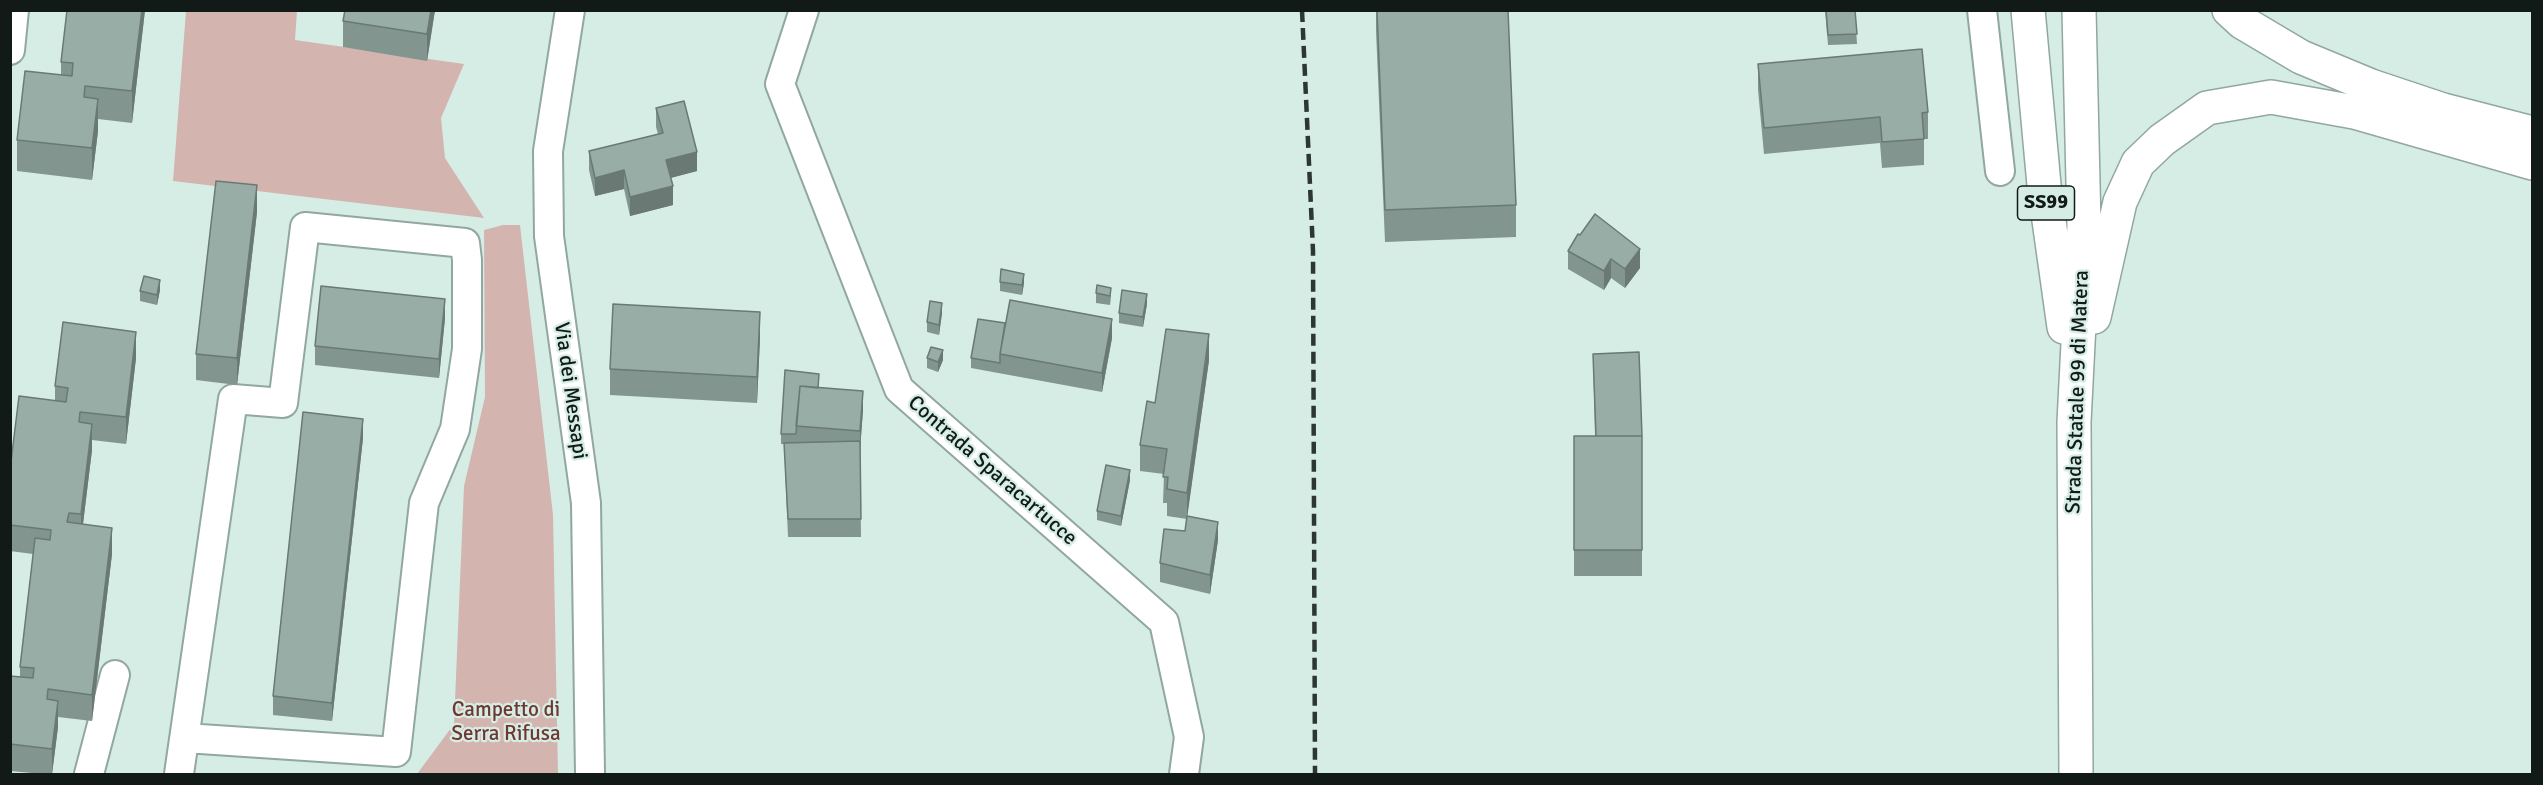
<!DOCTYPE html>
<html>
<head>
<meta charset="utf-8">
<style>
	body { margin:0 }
	#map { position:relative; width:2543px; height:785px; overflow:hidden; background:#d6ede6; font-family:Signika,sans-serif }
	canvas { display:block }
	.frame { position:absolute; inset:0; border:12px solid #111a17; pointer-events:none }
</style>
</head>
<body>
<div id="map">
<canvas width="2543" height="785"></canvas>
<div class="frame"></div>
</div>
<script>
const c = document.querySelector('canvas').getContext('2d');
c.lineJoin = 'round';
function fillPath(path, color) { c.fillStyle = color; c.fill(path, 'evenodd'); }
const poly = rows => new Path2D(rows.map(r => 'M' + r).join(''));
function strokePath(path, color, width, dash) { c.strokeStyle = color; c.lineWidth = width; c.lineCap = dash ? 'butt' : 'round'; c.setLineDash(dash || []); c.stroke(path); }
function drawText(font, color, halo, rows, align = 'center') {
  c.font = font + ' Signika,sans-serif'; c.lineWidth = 4.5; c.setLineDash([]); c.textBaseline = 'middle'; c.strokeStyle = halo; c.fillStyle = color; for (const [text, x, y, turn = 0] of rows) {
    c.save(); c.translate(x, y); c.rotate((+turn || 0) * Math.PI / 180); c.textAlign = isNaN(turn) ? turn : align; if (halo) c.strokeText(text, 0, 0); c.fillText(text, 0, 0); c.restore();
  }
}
fillPath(poly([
	[186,11,297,11,295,40,464,64,441,118,445,158,484,218,173,181],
	[503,225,520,225,553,515,558,774,417,774,454,724,464,486,485,397,484,230]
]), '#d4b4af');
const street = poly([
	[570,10,548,151,549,236,586,503,590,774],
	[804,10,780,84,899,389,1164,622,1189,737,1184,774],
	[1982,10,2000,171],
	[10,50,14,10],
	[89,774,115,675],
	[179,774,233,399,283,403,305,227,465,243,467,260,467,349,455,429,424,503,396,752,185,738]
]);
const highway = poly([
	[2028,10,2044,185,2064,327],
	[2229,10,2242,22,2301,57,2371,86,2443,110,2532,133],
	[2094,317,2120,202,2138,163,2162,140,2207,108,2271,97,2354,112,2532,163],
	[2076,774,2074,422,2084,226,2079,10]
]);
strokePath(street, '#91a7a0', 32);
strokePath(highway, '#91a7a0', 36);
strokePath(street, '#fff', 28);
strokePath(highway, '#fff', 33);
strokePath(poly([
	[1302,10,1313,251,1315,774]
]), '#2c3734', 4.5, [12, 6]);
fillPath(poly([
	[145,10,132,123,98,119,98,131,92,180,17,171,17,140,61,75,61,62],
	[345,10,435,10,427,61,343,47,343,21],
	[1376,10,1508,10,1516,205,1516,237,1385,242,1376,31],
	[1825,10,1855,10,1857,44,1828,45],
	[1758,64,1928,112,1928,139,1924,139,1924,165,1882,168,1880,143,1764,154,1758,90],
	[656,108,697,171,671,178,673,205,630,216,624,189,595,196,589,170,589,151,658,134,656,127],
	[257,212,237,385,196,380,196,354],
	[1578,234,1640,268,1625,288,1611,278,1604,290,1568,269,1568,251],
	[1000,282,1024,283,1022,295,1000,291],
	[1111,288,1111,297,1110,305,1096,303,1096,293],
	[160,290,157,305,140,301,140,291],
	[1147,304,1143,327,1119,323,1119,313],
	[942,313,939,335,927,332,927,322],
	[445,318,439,378,315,365,315,346],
	[1005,323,1112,338,1102,392,971,368,971,358],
	[760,338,757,403,610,395,610,369],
	[1593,354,1642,436,1642,576,1574,576,1574,436,1595,436],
	[136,358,126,444,92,440,92,450,83,524,112,554,92,721,58,717,58,727,52,774,43,774,10,771,10,676,20,677,20,667,33,554,10,551,10,470,55,400,55,386],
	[927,358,943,360,938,372,927,368],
	[1209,360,1187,516,1218,540,1210,594,1160,582,1160,563,1185,531,1187,519,1167,516,1167,503,1163,503,1164,474,1140,471,1140,445,1155,403],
	[819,388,863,410,860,450,861,537,788,537,784,444,781,444,781,434],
	[2532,404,2532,435,2531,435,2531,409],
	[363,438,332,721,273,715,273,696],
	[1130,480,1121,526,1097,520,1097,511]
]), '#82958f');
fillPath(poly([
	[142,10,145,10,132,123,132,91],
	[431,10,435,10,427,61,427,34],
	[98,99,98,131,92,180,92,148],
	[697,152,697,171,666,179,666,160],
	[624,170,624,189,595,196,595,178],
	[257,185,257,212,237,385,237,358],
	[673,186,673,205,630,216,630,197],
	[1640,249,1640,268,1625,288,1625,269],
	[1611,259,1611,278,1604,290,1604,271],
	[1024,274,1024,283,1022,295,1022,285],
	[160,280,160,290,157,305,157,295],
	[1147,294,1147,304,1143,327,1143,317],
	[445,299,445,318,439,378,439,359],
	[942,303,942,313,939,335,939,325],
	[760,312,760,338,757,403,757,377],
	[1112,319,1112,338,1102,392,1102,373],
	[136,332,136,358,126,444,126,417],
	[1209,334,1209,360,1187,519,1187,493],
	[943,350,943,360,938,372,938,362],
	[863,391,863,410,860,450,860,431],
	[363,419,363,438,332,721,332,703],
	[92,424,92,450,81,540,81,514],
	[1130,470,1130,480,1121,526,1121,516],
	[1218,522,1218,540,1210,594,1210,575],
	[112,528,112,554,92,721,92,695],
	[58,701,58,727,52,774,52,749]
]), '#6a7974');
const building = poly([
	[67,10,142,10,132,91,85,86,84,97,98,99,92,148,17,140,25,71,72,76,73,63,61,62,67,10],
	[345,10,431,10,427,34,343,21,345,10],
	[1377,10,1508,10,1516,205,1385,210,1377,10],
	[1826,10,1855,10,1857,34,1828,35,1826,10],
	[1922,49,1928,112,1922,113,1924,139,1882,142,1880,117,1764,128,1758,64,1922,49],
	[684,101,697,152,666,160,673,186,630,197,624,170,595,178,589,151,663,133,656,108,684,101],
	[216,181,257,185,237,358,196,354,216,181],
	[1595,214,1640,249,1625,269,1611,259,1604,271,1568,251,1578,234,1580,235,1595,214],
	[1001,269,1024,274,1022,285,1000,282,1001,269],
	[144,276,160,280,157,295,140,291,144,276],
	[1097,285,1111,288,1110,296,1096,293,1097,285],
	[321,286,445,299,439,359,315,346,321,286],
	[1122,290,1147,294,1143,317,1119,313,1122,290],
	[1010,300,1112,319,1102,373,1000,354,1010,300],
	[930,301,942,303,939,325,927,322,930,301],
	[613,304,760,312,757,377,610,369,613,304],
	[978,319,1005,323,1000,354,1000,363,971,358,978,319],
	[63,322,136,332,126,417,80,412,79,422,92,424,81,514,69,513,67,522,112,528,92,695,48,689,47,699,58,701,52,749,10,744,10,676,33,678,34,668,20,667,35,538,50,540,51,530,10,525,10,470,19,396,66,402,68,388,55,386,63,322],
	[1166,329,1209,334,1187,493,1167,489,1168,477,1163,477,1167,449,1140,445,1147,401,1155,403,1166,329],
	[931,347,943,350,938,362,927,358,931,347],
	[1639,352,1642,436,1596,436,1593,354,1639,352],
	[785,370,819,374,818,388,800,386,796,434,781,434,785,370],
	[800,386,863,391,860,431,796,426,800,386],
	[303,412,363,419,332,703,273,696,303,412],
	[1574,436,1642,436,1642,550,1574,550,1574,436],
	[860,441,861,519,788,519,784,443,860,441],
	[1106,465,1130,470,1121,516,1097,511,1106,465],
	[1187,516,1218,522,1210,575,1160,563,1164,529,1185,531,1187,516]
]);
fillPath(building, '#97ada6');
strokePath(building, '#6a7974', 1.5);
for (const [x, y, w] of [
	[2046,203,57]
]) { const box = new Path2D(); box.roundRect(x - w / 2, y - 17, w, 34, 4.5); c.fillStyle = '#d6ede6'; c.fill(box); strokePath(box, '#111a17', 1.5); }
drawText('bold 20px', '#111a17', null, [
	["SS99",2046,203]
]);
drawText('21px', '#111a17', '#d6ede6', [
	["Via dei Messapi",570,391,82],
	["Strada Statale 99 di Matera",2078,392,-88],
	["Contrada Sparacartucce",992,471,41]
]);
drawText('21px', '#6e3830', '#d6ede6', [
	["Campetto di",506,710],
	["Serra Rifusa",506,734]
]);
</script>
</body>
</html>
